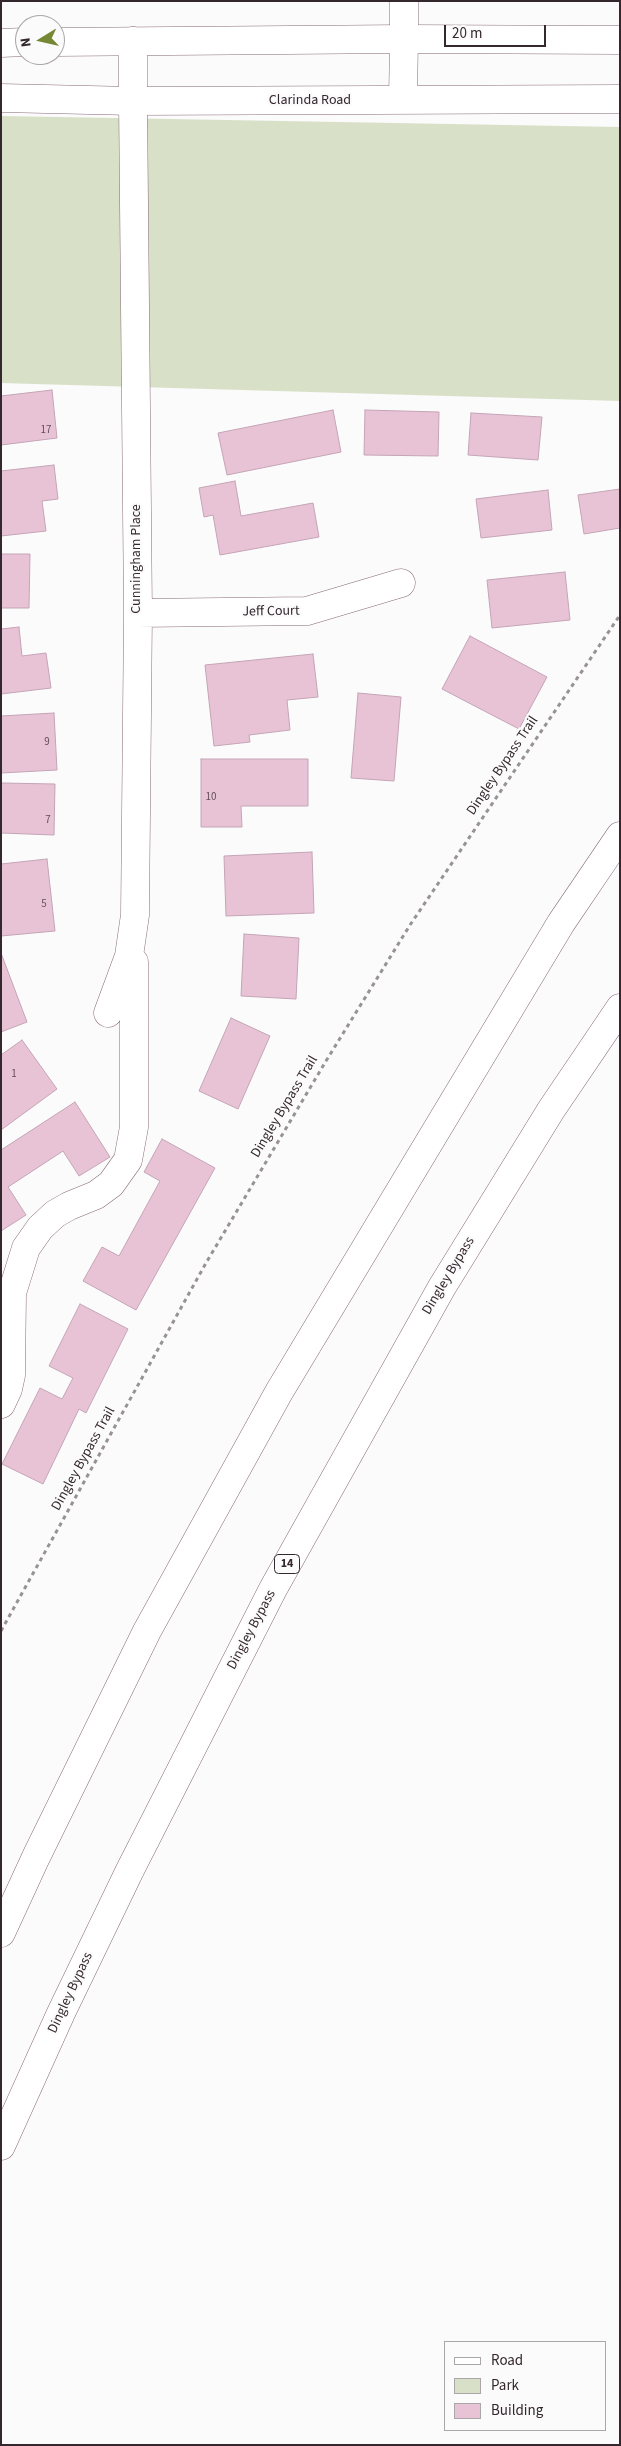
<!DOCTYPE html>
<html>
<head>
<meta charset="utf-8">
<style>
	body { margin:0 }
	#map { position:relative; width:621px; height:2446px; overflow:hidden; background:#fbfbfb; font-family:"Source Sans 3",sans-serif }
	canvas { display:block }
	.frame { position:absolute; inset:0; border:2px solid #34272e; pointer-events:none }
	.legend { position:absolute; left:444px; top:2341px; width:162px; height:90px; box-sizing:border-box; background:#fbfbfb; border:1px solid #aba6a9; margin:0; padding:6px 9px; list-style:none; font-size:15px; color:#34272e }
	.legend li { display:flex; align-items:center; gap:10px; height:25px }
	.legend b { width:25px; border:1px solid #aba6a9 }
	.north { position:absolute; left:15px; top:15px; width:50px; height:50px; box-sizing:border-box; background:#fbfbfb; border:1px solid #aba6a9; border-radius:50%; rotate:261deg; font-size:14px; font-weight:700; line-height:20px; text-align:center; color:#34272e }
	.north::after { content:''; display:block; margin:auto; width:18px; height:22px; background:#768736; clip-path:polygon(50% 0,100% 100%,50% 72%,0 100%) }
	.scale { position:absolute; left:444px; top:25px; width:102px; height:22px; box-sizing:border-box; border:2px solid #34272e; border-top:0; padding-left:6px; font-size:15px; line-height:18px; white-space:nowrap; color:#34272e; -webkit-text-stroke:4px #fbfbfb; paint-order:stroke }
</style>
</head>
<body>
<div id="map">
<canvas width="621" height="2446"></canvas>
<div class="frame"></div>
<ul class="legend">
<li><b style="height:6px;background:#fff"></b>Road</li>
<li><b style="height:14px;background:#d9e0c8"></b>Park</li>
<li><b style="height:14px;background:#e8c3d6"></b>Building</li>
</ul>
<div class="north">N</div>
<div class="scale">20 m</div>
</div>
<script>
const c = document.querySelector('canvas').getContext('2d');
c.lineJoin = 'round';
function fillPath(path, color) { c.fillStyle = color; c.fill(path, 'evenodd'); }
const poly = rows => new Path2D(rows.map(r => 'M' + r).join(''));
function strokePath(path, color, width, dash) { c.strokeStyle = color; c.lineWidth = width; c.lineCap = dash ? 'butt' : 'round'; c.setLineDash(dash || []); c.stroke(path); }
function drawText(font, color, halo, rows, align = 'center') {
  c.font = font + ' "Source Sans 3",sans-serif'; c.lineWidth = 4.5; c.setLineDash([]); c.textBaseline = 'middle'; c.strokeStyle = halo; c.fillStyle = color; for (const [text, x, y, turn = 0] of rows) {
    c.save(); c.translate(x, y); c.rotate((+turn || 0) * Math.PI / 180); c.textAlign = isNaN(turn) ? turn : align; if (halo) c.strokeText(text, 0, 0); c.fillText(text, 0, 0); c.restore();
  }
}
fillPath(poly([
	[1,116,620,127,620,401,1,383]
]), '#d9e0c8');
const building = poly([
	[52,390,57,438,1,445,1,396,52,390],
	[333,410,341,452,227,475,218,433,333,410],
	[365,410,439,412,438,456,364,455,365,410],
	[471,413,542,417,538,460,468,455,471,413],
	[54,465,58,499,42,501,46,531,1,536,1,471,54,465],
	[235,481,241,516,313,503,319,537,220,555,213,515,204,517,199,488,235,481],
	[620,489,620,528,584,534,578,495,620,489],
	[548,490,552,530,481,538,476,499,548,490],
	[1,554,30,554,29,608,1,608,1,554],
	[565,572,570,620,492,628,487,580,565,572],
	[19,627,22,656,46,653,51,688,1,694,1,629,19,627],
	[470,636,547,677,519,729,442,689,470,636],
	[313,654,318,697,287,700,290,730,249,735,250,742,214,746,205,665,313,654],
	[358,693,401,697,394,781,351,778,358,693],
	[54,713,57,770,1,773,1,716,54,713],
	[201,759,308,759,308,806,241,806,242,827,201,827,201,759],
	[1,783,55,784,54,835,1,833,1,783],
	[312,852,314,913,226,916,224,856,312,852],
	[47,859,55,931,1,936,1,864,47,859],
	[244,934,299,938,296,999,241,996,244,934],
	[1,953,27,1022,1,1032,1,953],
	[231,1018,270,1036,238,1109,199,1091,231,1018],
	[22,1040,57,1089,1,1130,1,1055,22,1040],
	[75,1102,110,1157,79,1176,63,1151,8,1187,26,1215,1,1231,1,1150,75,1102],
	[162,1139,215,1168,136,1310,83,1281,102,1247,119,1256,160,1181,144,1172,162,1139],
	[80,1304,128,1329,86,1413,79,1409,43,1484,2,1464,40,1388,62,1399,73,1378,49,1366,80,1304]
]);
fillPath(building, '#e8c3d6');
strokePath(building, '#c4a4b5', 1);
const minor = poly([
	[404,39,404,1],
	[138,613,307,611,401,583],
	[108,1013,129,956,135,915,138,613,133,101],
	[1,1404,8,1389,11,1375,12,1293,26,1248,40,1228,55,1214,69,1206,96,1195,111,1184,128,1160,134,1127,134,962]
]);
const major = poly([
	[133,41,133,101],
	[55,42,404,39,620,40],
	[1,43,25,42],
	[1,98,133,101,620,99],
	[403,100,404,39]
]);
const highway = poly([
	[1,1933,36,1857,147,1631,279,1392,561,923,620,836],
	[1,2146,61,2013,130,1870,273,1589,442,1287,551,1110,620,1008]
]);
strokePath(minor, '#876a79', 29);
strokePath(major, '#876a79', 29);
strokePath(highway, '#876a79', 29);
strokePath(poly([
	[1,1631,206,1263,326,1061,410,925,620,615]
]), '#989295', 3, [4, 4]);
strokePath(minor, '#fff', 28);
strokePath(major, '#fff', 28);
strokePath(highway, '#fff', 28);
drawText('11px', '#614e58', null, [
	["17",46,431],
	["9",47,743],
	["10",211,798],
	["7",48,821],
	["5",44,905],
	["1",14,1075]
]);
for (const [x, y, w] of [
	[287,1564,25]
]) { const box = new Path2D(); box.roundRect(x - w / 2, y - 9.5, w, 19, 4); c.fillStyle = '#fbfbfb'; c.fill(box); strokePath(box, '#34272e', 1); }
drawText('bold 12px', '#34272e', null, [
	["14",287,1564]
]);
drawText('14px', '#34272e', '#fbfbfb', [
	["Clarinda Road",310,101],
	["Cunningham Place",137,559,-90],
	["Jeff Court",271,612,-1],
	["Dingley Bypass Trail",503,766,-56],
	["Dingley Bypass Trail",285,1107,-59],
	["Dingley Bypass",449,1276,-59],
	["Dingley Bypass Trail",84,1459,-61],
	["Dingley Bypass",252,1630,-62],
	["Dingley Bypass",71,1993,-65]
]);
</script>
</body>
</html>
